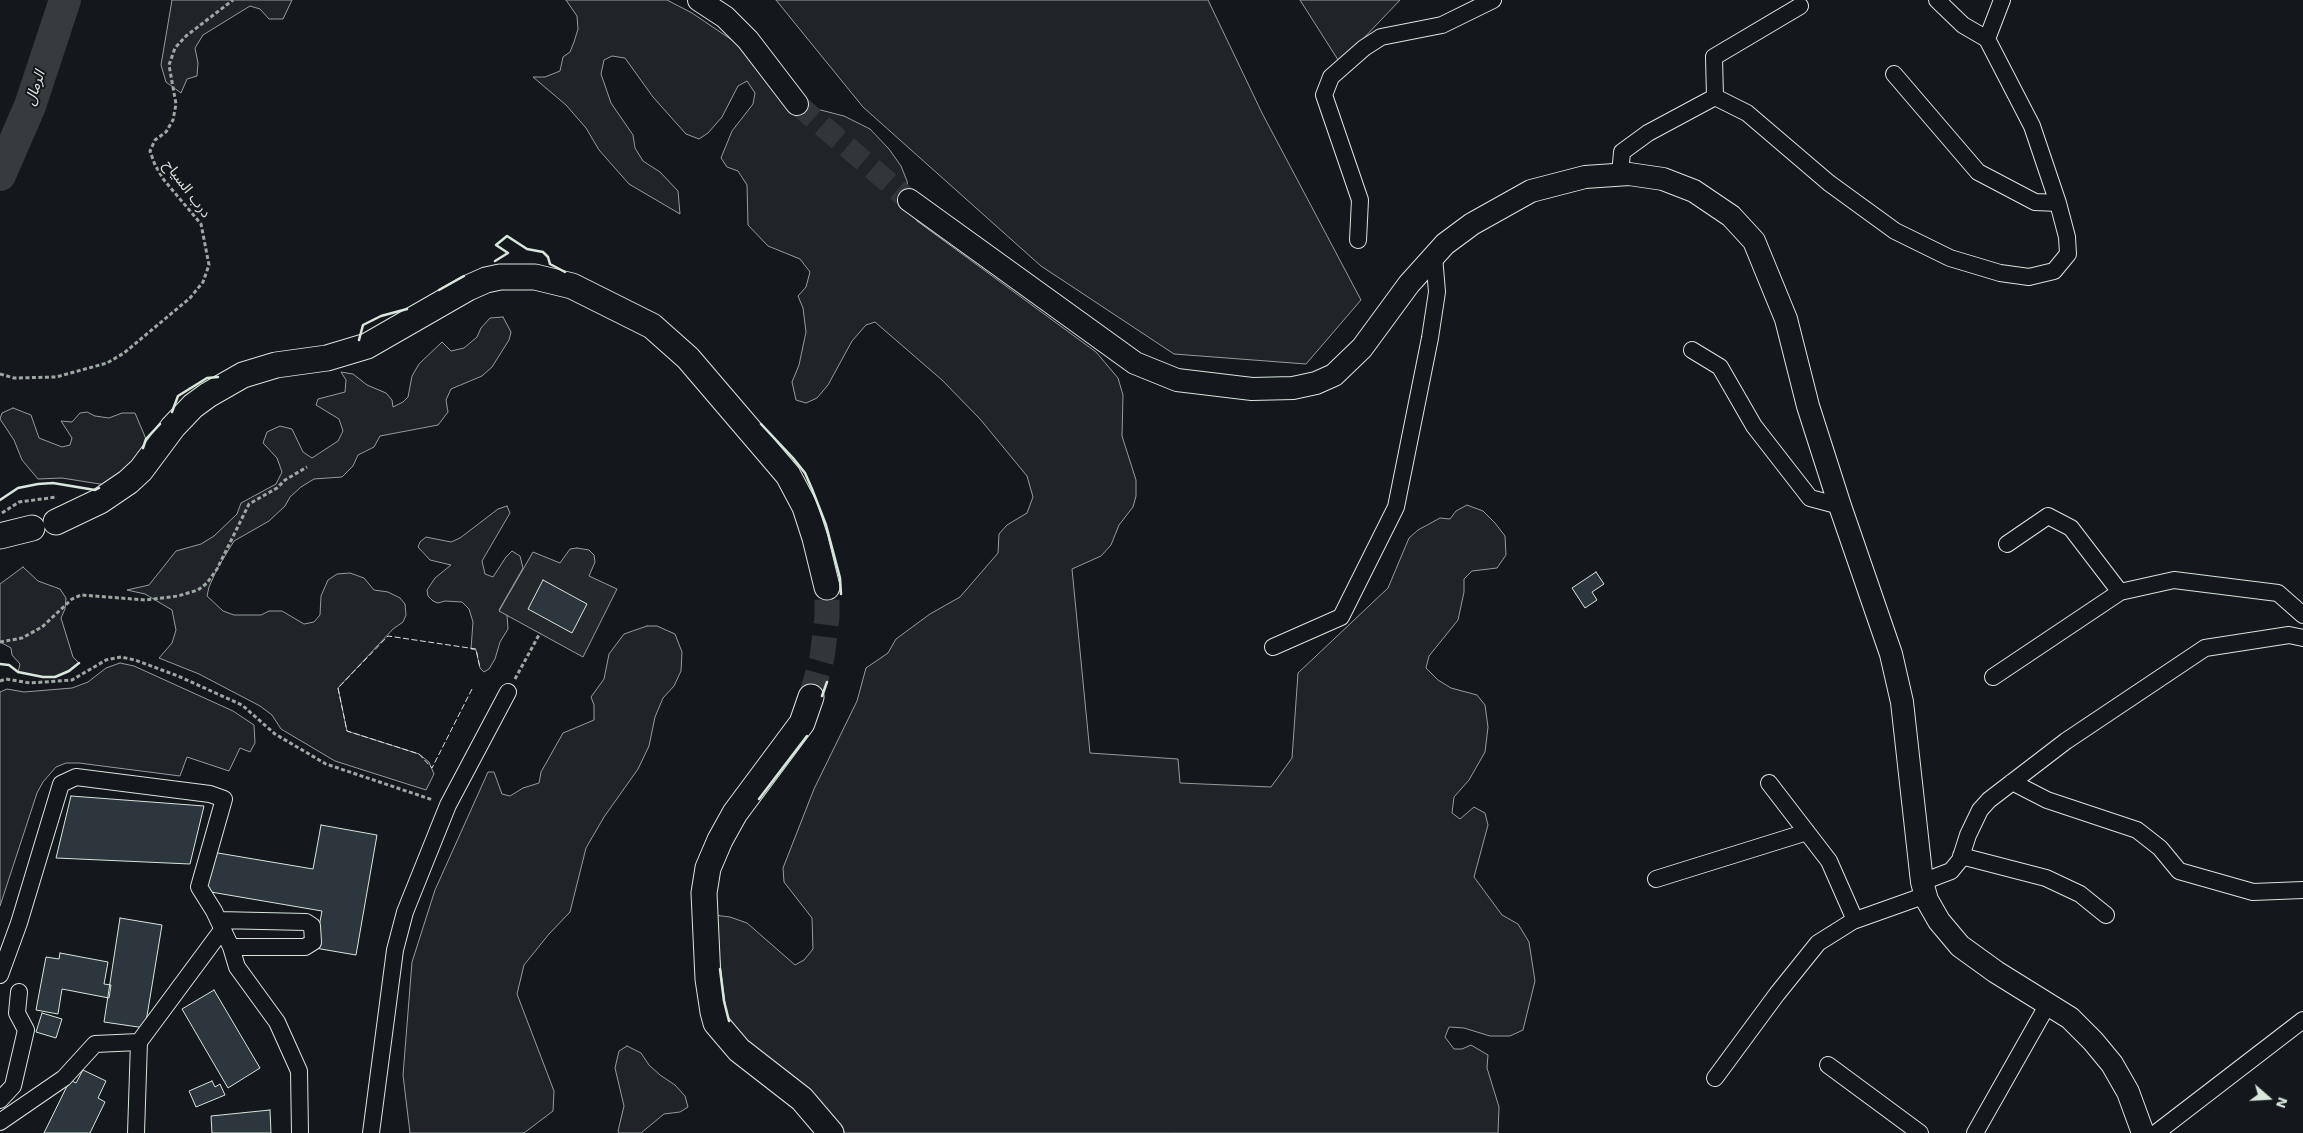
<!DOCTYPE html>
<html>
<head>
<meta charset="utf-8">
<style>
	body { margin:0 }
	#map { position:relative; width:2303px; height:1133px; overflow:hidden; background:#14181c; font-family:"Work Sans",sans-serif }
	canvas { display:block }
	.north { position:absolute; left:2243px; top:1073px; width:50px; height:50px; -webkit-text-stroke:4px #14181c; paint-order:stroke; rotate:109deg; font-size:14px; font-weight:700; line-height:20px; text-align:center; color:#d8e6dc }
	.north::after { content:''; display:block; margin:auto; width:18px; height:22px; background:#d8e6dc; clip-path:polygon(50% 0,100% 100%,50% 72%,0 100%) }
</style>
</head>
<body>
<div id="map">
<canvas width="2303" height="1133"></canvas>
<div class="north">N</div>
</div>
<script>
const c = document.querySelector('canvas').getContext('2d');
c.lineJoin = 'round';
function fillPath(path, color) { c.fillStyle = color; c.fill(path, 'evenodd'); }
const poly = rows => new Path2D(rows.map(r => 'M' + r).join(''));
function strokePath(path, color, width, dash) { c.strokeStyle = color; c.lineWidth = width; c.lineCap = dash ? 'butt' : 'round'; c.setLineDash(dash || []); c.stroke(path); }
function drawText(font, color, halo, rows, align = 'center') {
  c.font = font + ' "Work Sans","Noto Sans Arabic",sans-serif'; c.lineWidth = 4; c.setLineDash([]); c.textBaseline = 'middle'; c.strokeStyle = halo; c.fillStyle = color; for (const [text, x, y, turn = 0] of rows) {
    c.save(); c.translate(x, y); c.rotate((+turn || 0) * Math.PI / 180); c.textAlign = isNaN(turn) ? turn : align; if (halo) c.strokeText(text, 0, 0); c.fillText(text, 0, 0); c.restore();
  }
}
const green = poly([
	[172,0,292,0,283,19,269,19,260,9,250,6,203,35,195,48,198,63,197,76,187,79,181,93,166,82,161,65,172,0],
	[566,0,667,0,692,13,735,42,755,68,772,86,797,104,844,116,870,129,889,149,901,166,907,181,911,209,917,221,1096,352,1118,378,1123,395,1122,436,1136,480,1136,496,1133,507,1119,525,1111,545,1101,556,1072,569,1090,753,1178,759,1180,783,1271,787,1292,758,1298,673,1388,588,1409,538,1418,530,1440,518,1450,519,1456,511,1467,505,1483,511,1495,523,1505,536,1506,555,1497,568,1472,571,1464,579,1464,592,1458,620,1429,656,1426,668,1438,680,1451,688,1477,695,1485,705,1488,727,1485,752,1469,780,1454,797,1452,813,1460,819,1474,807,1485,813,1488,825,1474,877,1502,915,1518,924,1529,942,1535,981,1523,1030,1510,1036,1490,1036,1464,1028,1449,1027,1445,1037,1454,1049,1462,1049,1471,1045,1488,1055,1487,1068,1499,1107,1498,1133,841,1133,748,1048,730,1024,726,1012,714,915,730,917,747,923,795,965,804,960,813,949,812,918,784,882,783,868,814,789,857,701,866,668,888,653,896,639,930,614,960,597,998,553,999,534,1007,525,1027,513,1033,497,1027,476,980,419,942,380,875,322,866,325,852,341,828,385,817,398,806,403,796,400,792,382,799,365,806,332,803,308,798,296,806,287,810,272,800,259,768,246,748,225,747,185,738,171,727,167,721,158,732,131,753,104,755,93,747,81,738,86,722,117,708,133,699,139,686,134,653,97,625,58,612,56,604,60,601,74,611,103,633,135,635,148,643,161,660,172,678,191,680,214,629,184,599,150,586,128,566,105,533,77,545,77,560,71,563,57,570,52,574,42,578,29,577,16,566,0],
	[776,0,1208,0,1262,113,1361,300,1306,364,1174,354,1041,266,863,107,776,0],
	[1300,0,1400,0,1340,63,1300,0],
	[503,317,511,332,509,340,492,367,482,376,451,389,446,400,448,412,438,425,380,436,374,447,358,455,353,466,342,477,314,479,301,487,290,497,285,506,269,521,234,541,217,569,209,587,207,596,223,611,234,615,261,615,269,611,282,611,304,624,314,622,320,615,321,596,328,580,337,574,350,573,364,578,374,590,388,592,400,598,405,604,406,615,403,622,393,629,338,688,347,731,419,754,429,762,434,774,426,790,335,761,281,729,272,715,260,706,199,674,159,658,172,643,176,630,172,610,145,594,127,590,149,585,176,551,201,544,214,536,237,514,241,503,276,484,282,472,277,458,263,443,267,432,280,426,292,429,303,452,312,458,338,441,343,431,339,419,316,405,318,399,345,392,346,380,341,372,353,374,367,385,386,393,392,400,393,407,403,402,408,397,412,376,419,364,442,342,451,351,464,348,477,337,481,328,490,318,503,317],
	[13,408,31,415,39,438,62,447,70,445,72,438,61,421,72,422,80,413,87,412,95,416,109,418,122,413,135,413,146,439,140,459,106,485,62,478,38,479,22,460,14,440,0,419,2,413,13,408],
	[507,506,510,513,482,561,485,574,493,577,506,557,512,551,520,556,523,568,499,610,507,615,508,629,500,642,495,659,489,669,484,672,480,668,476,650,471,649,473,622,469,609,462,602,445,601,438,603,433,601,428,596,427,590,435,578,451,565,430,560,418,547,420,542,426,537,451,542,460,538,498,509,507,506],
	[23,567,38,581,60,589,66,598,65,609,61,618,73,657,79,663,69,671,55,677,43,677,18,672,20,664,12,655,11,648,0,642,0,584,23,567],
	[647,626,657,626,675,634,682,652,681,671,674,686,663,698,655,717,649,746,638,769,604,817,586,848,570,912,549,934,524,965,517,994,554,1091,553,1111,524,1133,410,1133,403,1075,412,962,435,890,488,772,494,772,502,794,510,796,523,788,539,783,541,772,563,733,594,720,594,705,591,697,604,679,609,654,624,634,647,626],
	[120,663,134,666,233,711,254,725,255,743,250,752,240,748,229,771,187,757,180,776,79,763,66,763,56,767,43,782,37,793,0,906,0,692,7,689,24,692,72,688,88,682,106,668,120,663],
	[627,1046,641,1053,649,1065,660,1075,675,1085,685,1096,688,1107,680,1112,664,1114,641,1133,619,1133,618,1131,624,1106,615,1068,619,1051,627,1046]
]);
fillPath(green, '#202428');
strokePath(green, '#939e99', 1);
const parking = poly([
	[577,548,589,550,594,555,595,562,589,576,617,589,583,657,499,611,533,552,560,563,570,549,577,548]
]);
fillPath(parking, '#24282b');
strokePath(parking, '#939e99', 1);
strokePath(poly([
	[0,175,30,106,65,0]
]), '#363b3e', 32);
const building = poly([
	[1596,572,1604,584,1592,592,1597,600,1585,608,1572,588,1596,572],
	[543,580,587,604,572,633,528,609,543,580],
	[71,796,204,806,190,864,56,858,71,796],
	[321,825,377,835,356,955,315,948,322,911,205,891,212,852,313,869,321,825],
	[120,918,162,925,145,1028,104,1022,120,918],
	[60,953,108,962,104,984,111,985,109,998,62,989,58,1014,36,1010,46,957,59,959,60,953],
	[214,990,260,1068,228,1088,182,1009,214,990],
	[42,1013,62,1019,56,1038,36,1032,42,1013],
	[83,1070,106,1081,98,1098,105,1102,90,1133,44,1133,70,1080,76,1083,83,1070],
	[212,1081,215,1087,220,1084,225,1095,196,1107,189,1091,212,1081],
	[270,1110,271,1133,212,1133,211,1116,270,1110]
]);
fillPath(building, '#2c363c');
strokePath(building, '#d8e6dc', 1);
strokePath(poly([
	[797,104,909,200]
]), '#313739', 22, [22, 11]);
strokePath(poly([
	[811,697,822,658,827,617,827,587]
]), '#313739', 25, [25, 12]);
const minor = poly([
	[1987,39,2002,0],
	[1894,74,1978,172,2035,202,2058,203],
	[1715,97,1747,113,1829,183,1895,231,1950,258,2000,273,2029,277,2054,271,2068,254,2067,237,2058,203,2032,126,1987,39,1963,25,1937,0],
	[1620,175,1622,152,1648,133,1715,97,1714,57,1800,6],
	[1358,240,1360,200,1324,95,1331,77,1364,48,1381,37,1442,25,1493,0],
	[1692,350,1720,367,1754,426,1810,498,1840,506],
	[2007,544,2048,516,2071,528,2120,592],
	[1273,647,1341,617,1396,507,1430,338,1437,292,1434,256],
	[1993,677,2120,592,2174,580,2278,593,2303,615],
	[2012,782,2047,800,2137,830,2160,848,2179,871,2253,892,2303,890],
	[1769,783,1829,861,1855,920],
	[1961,856,2046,878,2080,894,2106,915],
	[1656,879,1807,832],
	[1922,882,1951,871,1960,860,1968,835,1980,810,1989,800,2066,741,2205,648,2289,635,2303,638],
	[218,920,306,922,312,926,313,942,305,947,231,947],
	[0,975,19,923,61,784,76,777,210,794,224,799,199,887,214,911,231,947,237,967,277,1022,299,1071,300,1133],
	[1828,1065,1920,1133],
	[1715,1078,1777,994,1818,943,1853,921,1926,895],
	[0,1100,13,1086,26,1030,17,1013,19,992],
	[0,1122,64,1078,95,1044,139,1042,222,930],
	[136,1133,139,1042],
	[371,1133,395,950,405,912,448,805,508,692],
	[1975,1133,2048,1004],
	[2156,1133,2303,1020]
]);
const secondary = poly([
	[699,0,725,17,748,40,797,104],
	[909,200,1135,363,1177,380,1252,389,1293,388,1316,383,1334,375,1362,348,1409,284,1445,244,1472,224,1531,191,1585,177,1629,174,1663,179,1694,191,1731,216,1754,241,1786,319,1808,406,1840,506,1891,654,1902,702,1922,882,1927,900,1939,921,1960,946,1996,972,2070,1018,2093,1041,2112,1064,2128,1092,2143,1133]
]);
const primary = poly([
	[56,522,100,501,128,482,141,470,173,427,193,406,208,395,243,375,276,365,327,358,367,346,468,288,486,280,500,277,535,277,572,286,652,326,688,358,788,475,805,507,815,538,827,587],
	[0,536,32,528],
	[811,697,802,723,735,813,720,840,708,868,704,893,708,979,713,1012,716,1023,739,1050,802,1099,831,1133]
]);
strokePath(minor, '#d8e6dc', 18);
strokePath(secondary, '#d8e6dc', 24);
strokePath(primary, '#d8e6dc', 27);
strokePath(poly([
	[0,374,14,378,56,377,107,363,124,353,190,298,203,282,209,265,201,224,164,180,155,165,150,151,155,140,166,132,173,120,176,104,169,65,175,48,186,36,233,0],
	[2,513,19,502,57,497],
	[0,642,22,638,42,627,72,599,81,595,146,600,178,596,198,590,207,583,217,569,249,504,277,488,285,480,307,467],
	[515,679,540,633],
	[0,681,6,679,30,683,72,680,106,660,121,657,135,660,178,676,242,705,275,734,326,764,433,800]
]), '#9da8a2', 3, [4, 2.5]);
strokePath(minor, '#14181c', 16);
strokePath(secondary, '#14181c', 22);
strokePath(primary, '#14181c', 25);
strokePath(poly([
	[472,689,432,768,419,754,347,731,338,688,388,636,476,649,480,668]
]), '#d8e6dc', 1, [6, 2.5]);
strokePath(poly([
	[495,261,508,253,496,245,507,236,527,249,543,252,548,257,550,264,565,272],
	[439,290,464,276],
	[359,340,363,325,381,316,407,309],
	[172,412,178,396,207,378,218,377],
	[761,424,793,458,805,473,812,489,826,525,840,578,841,594],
	[143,448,146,439,160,424],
	[0,500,18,488,38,484,53,483,95,490,99,488],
	[0,664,9,665,18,672,43,677,55,677,69,671,79,663],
	[822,696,827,682],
	[759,799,807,736],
	[720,969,724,1001,729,1021]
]), '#d8e6dc', 2.5);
drawText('14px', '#d8e6dc', '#14181c', [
	["درب السياح",187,189,53]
]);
drawText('italic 15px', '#d8e6dc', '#14181c', [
	["الرمال",35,88,-71]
]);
</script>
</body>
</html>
